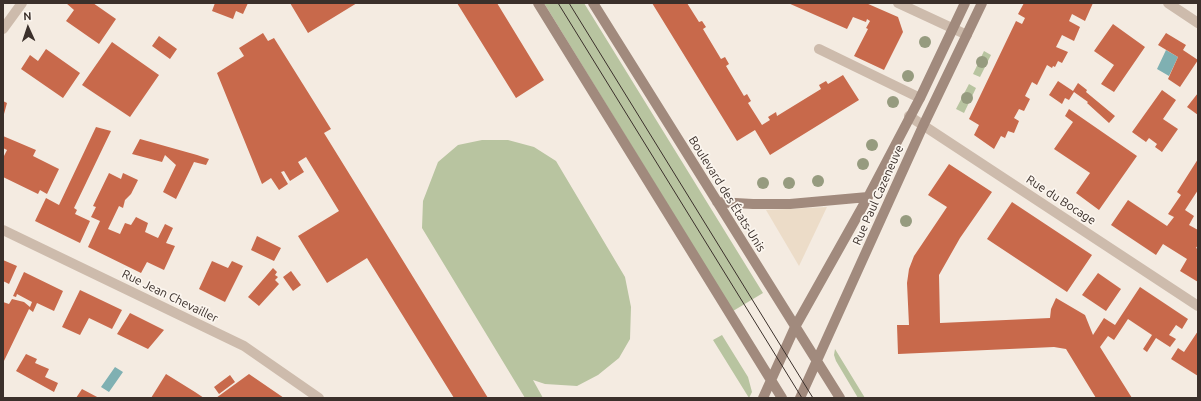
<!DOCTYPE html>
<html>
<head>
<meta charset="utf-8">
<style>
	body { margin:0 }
	#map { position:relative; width:1201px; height:401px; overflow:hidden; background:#f4ebe1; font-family:Ubuntu,sans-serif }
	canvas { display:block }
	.frame { position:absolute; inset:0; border:4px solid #3b302b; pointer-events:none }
	.north { position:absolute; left:8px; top:8px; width:40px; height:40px; -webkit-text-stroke:3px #fbf5ee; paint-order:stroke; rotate:357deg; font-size:11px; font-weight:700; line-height:16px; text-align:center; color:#3b302b }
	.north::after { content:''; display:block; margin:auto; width:14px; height:18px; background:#3b302b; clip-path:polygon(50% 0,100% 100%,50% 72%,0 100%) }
</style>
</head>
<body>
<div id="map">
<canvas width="1201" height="401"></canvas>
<div class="frame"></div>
<div class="north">N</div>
</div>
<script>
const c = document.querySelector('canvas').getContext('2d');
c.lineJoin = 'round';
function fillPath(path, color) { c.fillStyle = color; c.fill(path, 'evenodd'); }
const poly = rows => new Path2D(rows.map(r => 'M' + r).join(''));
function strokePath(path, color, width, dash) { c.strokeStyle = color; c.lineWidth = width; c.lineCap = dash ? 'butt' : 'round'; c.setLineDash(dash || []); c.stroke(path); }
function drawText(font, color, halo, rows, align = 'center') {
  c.font = font + ' Ubuntu,sans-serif'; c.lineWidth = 3.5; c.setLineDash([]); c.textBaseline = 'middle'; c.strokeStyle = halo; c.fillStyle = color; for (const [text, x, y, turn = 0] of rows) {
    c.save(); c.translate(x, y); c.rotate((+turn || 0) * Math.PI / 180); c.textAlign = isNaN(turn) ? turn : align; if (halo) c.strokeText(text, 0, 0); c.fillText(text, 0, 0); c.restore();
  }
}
fillPath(poly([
	[544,3,584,3,763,293,733,311],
	[984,51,991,55,980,77,973,74],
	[969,84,976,88,964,113,956,109],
	[482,140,508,140,534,147,556,161,625,277,631,307,630,339,619,358,598,375,577,386,545,384,533,380,543,398,525,398,422,228,423,201,438,162,458,145],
	[722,335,748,377,752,392,749,398,713,340],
	[835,349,865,398,858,398,836,361,834,355]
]), '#b8c4a0');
fillPath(poly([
	[827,207,799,266,766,210]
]), '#ecdcc8');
fillPath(poly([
	[1166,50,1178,57,1169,76,1157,69],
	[115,367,123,372,109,392,101,387]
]), '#7fb0b2');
fillPath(poly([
	[66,3,93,3,116,19,99,44,66,21,74,10],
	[215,3,248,3,243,14,236,11,233,19,212,11],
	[290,3,357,3,308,33],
	[457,3,497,3,544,80,516,98],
	[652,3,687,3,699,22,702,21,706,27,703,29,721,59,725,57,729,64,726,66,744,96,747,94,751,101,748,103,762,125,770,120,768,117,776,112,777,116,821,89,819,85,826,81,828,84,843,75,859,100,770,155,755,130,737,141],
	[788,3,866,3,898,17,903,32,884,70,854,56,868,29,866,28,870,21,867,19,866,22,853,17,847,29],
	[1024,3,1093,3,1085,21,1072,14,1069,21,1080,27,1074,41,1062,35,1056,47,1068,52,1062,63,1058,61,1055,67,1053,66,1052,68,1047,65,1037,85,1032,82,1025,96,1030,99,1024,111,1019,109,1014,118,1019,121,1014,133,1008,131,1005,138,1001,136,994,149,974,135,979,125,969,119,1016,21,1022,24,1025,18,1018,14],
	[1113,24,1145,47,1114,92,1101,84,1114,65,1094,51],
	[263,33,268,41,274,38,331,129,324,133,488,398,454,398,367,258,327,283,298,236,339,211,306,157,298,162,304,172,290,181,284,171,281,172,288,184,279,190,271,178,262,184,217,73,244,56,239,48],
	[1166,33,1186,45,1183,50,1198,60,1180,87,1168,79,1178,57,1158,45],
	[159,36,177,49,170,59,152,46],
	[112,42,159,75,130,117,82,85],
	[46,49,80,73,63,98,21,69,30,55,38,61],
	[1058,81,1073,91,1078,83,1087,90,1086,92,1115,116,1109,123,1087,103,1088,102,1074,92,1069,100,1065,98,1062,104,1049,95],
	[1162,90,1176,100,1163,119,1178,129,1162,152,1155,147,1157,144,1149,138,1146,142,1132,132],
	[1198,93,1198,115,1187,107],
	[3,101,7,103,4,114,3,113],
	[1069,109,1137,156,1099,210,1076,193,1090,173,1054,149,1073,122,1065,116],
	[96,127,111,131,74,208,77,210,75,214,90,221,80,243,35,221,46,198,59,205],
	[3,136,36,150,33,156,59,169,47,194,40,190,38,194,3,177,3,158,7,150,3,148],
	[140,139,197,155,209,159,206,165,194,162,176,199,163,192,176,165,165,155,162,162,132,154],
	[1198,159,1198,190,1185,210,1194,216,1189,225,1198,230,1198,245,1196,248,1198,249,1198,282,1180,271,1187,259,1163,244,1156,255,1111,225,1128,200,1167,226,1174,217,1168,214,1181,195,1177,192],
	[949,164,992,192,960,238,939,275,940,323,1050,318,1051,309,1056,298,1085,315,1093,335,1104,318,1115,325,1140,287,1188,319,1182,329,1176,325,1169,335,1176,339,1170,347,1156,338,1147,352,1143,349,1152,335,1128,319,1114,340,1108,336,1100,347,1132,398,1096,398,1066,349,1054,347,898,354,897,325,909,325,907,283,909,269,914,256,947,207,928,195],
	[109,173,121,179,123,173,138,180,131,194,125,200,123,208,119,206,108,229,120,234,125,223,131,225,136,217,148,223,145,232,158,238,165,224,173,228,166,243,175,246,164,270,147,262,141,273,88,247,100,221,91,217,96,207,93,206],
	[1012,202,1092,255,1067,292,987,239],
	[257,236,281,248,274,261,251,250],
	[3,260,17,266,9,284,3,281],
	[212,261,228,268,232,261,243,266,225,302,199,289],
	[273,268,277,272,275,275,278,277,275,280,279,284,259,306,248,297],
	[291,271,301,285,293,291,283,277],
	[24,272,63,291,54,311,37,303,33,312,29,309,3,363,3,302,9,304,12,299,24,302,30,307,32,302,17,294,16,297,13,296],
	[1098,273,1121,289,1106,311,1082,295],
	[80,290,122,310,112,329,89,318,80,335,62,327],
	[130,313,164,330,148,349,117,334],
	[1198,331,1198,376,1171,359,1178,348,1184,352],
	[26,354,37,359,35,363,49,369,45,377,58,383,54,392,16,371],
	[166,374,195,392,204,398,151,398],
	[249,374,284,398,216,398],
	[230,375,235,382,219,394,214,387],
	[82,389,99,398,76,398]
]), '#c8694b');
strokePath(poly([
	[1168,3,1198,23]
]), '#cdbbac', 10);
strokePath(poly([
	[898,3,967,35],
	[3,29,22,3],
	[819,49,920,98],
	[909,116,1198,306],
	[3,230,244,346,319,398]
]), '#cdbbac', 10);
strokePath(poly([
	[538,3,782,398],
	[593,3,840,398],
	[717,202,753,204,790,204,868,197],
	[763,398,795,327,868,197,920,98,965,3],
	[800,398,923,126,982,3]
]), '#a18a7d', 10);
strokePath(poly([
	[558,3,802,398],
	[569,3,813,398]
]), '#3b302b', 1);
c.fillStyle = '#969b7f';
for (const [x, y] of [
	[925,42],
	[982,62],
	[908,76],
	[967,98],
	[893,102],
	[872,145],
	[863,164],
	[818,181],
	[763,183],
	[789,183],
	[906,221]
]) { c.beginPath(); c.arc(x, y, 6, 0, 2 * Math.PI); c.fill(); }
drawText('12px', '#3b302b', '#fbf5ee', [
	["Boulevard des États-Unis",727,194,58],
	["Rue Paul Cazeneuve",878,195,-66],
	["Rue du Bocage",1061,200,33],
	["Rue Jean Chevailler",170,296,26]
]);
</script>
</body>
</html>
